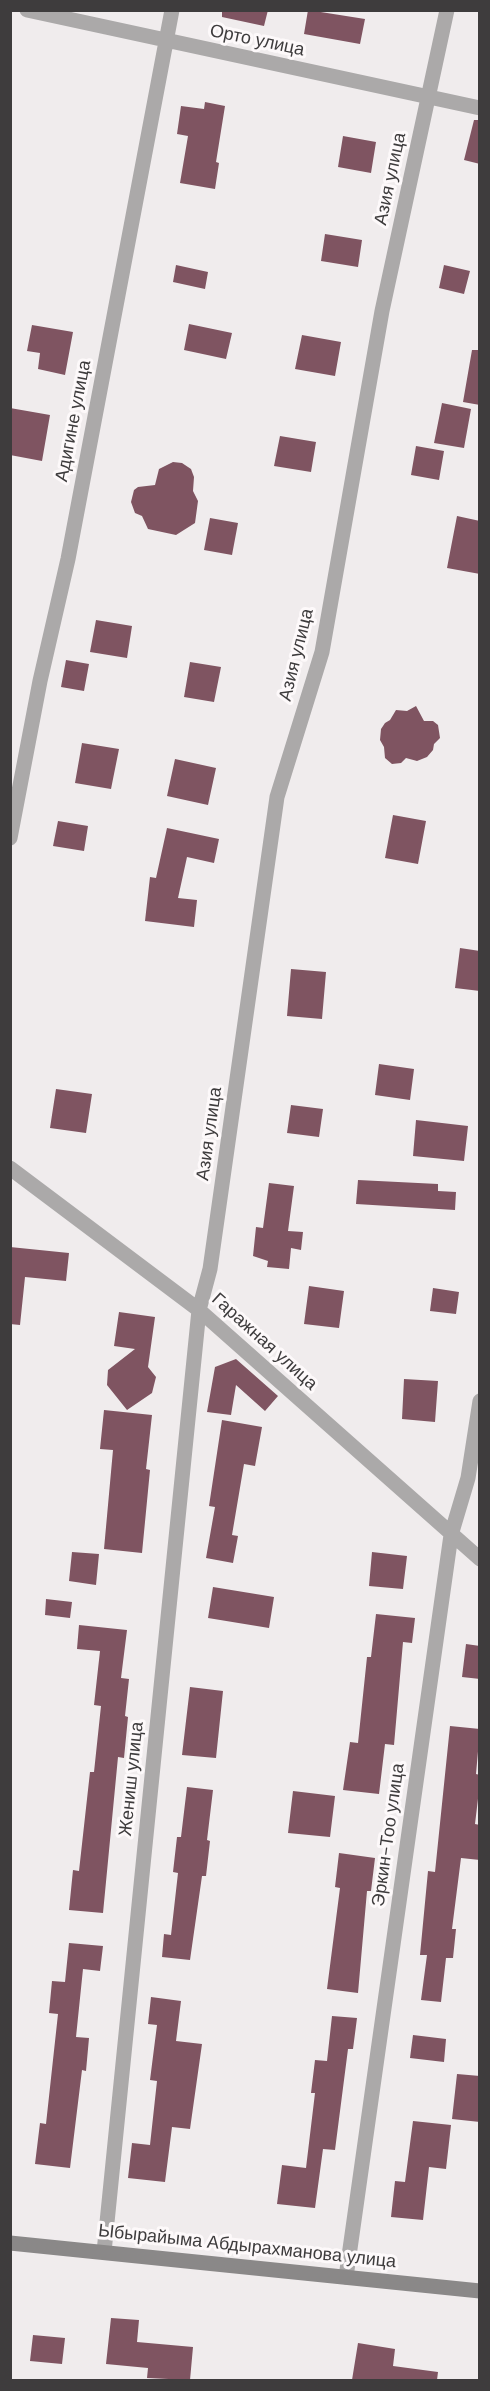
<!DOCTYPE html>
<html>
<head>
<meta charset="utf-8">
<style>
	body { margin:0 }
	#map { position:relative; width:490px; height:2391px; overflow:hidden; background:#f0eced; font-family:"DM Sans",sans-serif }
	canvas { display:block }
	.frame { position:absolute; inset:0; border:12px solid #3e3c3d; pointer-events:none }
</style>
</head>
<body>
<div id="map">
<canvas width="490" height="2391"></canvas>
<div class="frame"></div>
</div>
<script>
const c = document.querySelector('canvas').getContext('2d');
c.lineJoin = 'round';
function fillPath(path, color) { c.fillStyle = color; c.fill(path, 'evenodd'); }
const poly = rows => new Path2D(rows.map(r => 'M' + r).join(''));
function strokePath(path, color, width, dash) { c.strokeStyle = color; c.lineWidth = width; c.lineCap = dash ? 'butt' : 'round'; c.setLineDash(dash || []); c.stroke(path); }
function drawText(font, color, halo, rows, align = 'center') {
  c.font = font + ' "DM Sans",sans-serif'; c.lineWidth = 6; c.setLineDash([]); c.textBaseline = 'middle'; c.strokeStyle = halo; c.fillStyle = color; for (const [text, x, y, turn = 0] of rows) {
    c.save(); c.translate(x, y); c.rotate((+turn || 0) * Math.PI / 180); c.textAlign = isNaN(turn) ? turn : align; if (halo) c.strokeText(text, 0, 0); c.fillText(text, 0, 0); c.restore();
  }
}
fillPath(poly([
	[222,10,268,10,264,26,222,17],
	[308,10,365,19,360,44,304,34],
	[205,102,225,106,216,162,219,163,215,189,180,183,188,136,177,134,181,106,204,109],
	[474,120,480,120,480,164,464,160],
	[343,136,376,142,371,173,338,167],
	[325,234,362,240,358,267,321,261],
	[176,265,208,272,205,289,173,282],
	[444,265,470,271,464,294,439,288],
	[189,324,232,333,226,359,184,350],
	[32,325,73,332,65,375,38,369,40,353,27,351],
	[302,335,341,342,335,376,295,369],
	[472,350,480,350,480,405,463,402],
	[442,403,471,409,464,448,434,443],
	[10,408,50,415,42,461,10,455],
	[280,436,316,442,311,472,274,466],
	[416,446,444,451,439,480,411,475],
	[173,462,182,463,191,469,194,477,193,491,198,501,195,523,176,535,148,529,142,516,135,513,131,502,134,490,138,487,155,485,159,469],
	[457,516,480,521,480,574,447,568],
	[210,518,238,523,232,555,204,550],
	[96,620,132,626,127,658,90,652],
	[66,660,89,664,84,691,61,687],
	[190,662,221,667,214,702,184,697],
	[416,706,424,721,433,721,438,725,440,738,434,744,433,750,427,757,417,761,406,758,401,763,392,764,385,758,384,747,380,740,381,729,385,723,390,720,396,710,407,711],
	[82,743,119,749,111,789,75,783],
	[175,759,216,768,208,805,167,796],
	[393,815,426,821,418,864,385,858],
	[58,821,88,826,84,851,53,846],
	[167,828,219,839,214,863,187,857,178,898,197,900,194,927,145,921,150,877,156,878],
	[460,948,480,951,480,991,455,988],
	[291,969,326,972,322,1019,287,1016],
	[379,1064,414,1069,410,1100,375,1095],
	[56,1089,92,1094,86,1133,50,1128],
	[291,1105,323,1109,319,1137,287,1133],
	[416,1120,468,1126,464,1161,413,1156],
	[358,1180,438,1184,438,1191,456,1192,455,1210,356,1204],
	[269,1183,294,1186,288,1231,303,1232,301,1250,291,1248,289,1269,267,1267,268,1261,253,1256,256,1227,263,1228],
	[10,1247,69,1253,66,1281,25,1277,20,1325,10,1324],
	[309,1286,344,1291,339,1328,304,1324],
	[433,1288,459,1292,456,1314,430,1311],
	[119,1312,155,1317,148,1367,156,1377,152,1393,127,1410,107,1385,108,1370,135,1349,114,1346],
	[236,1359,278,1396,265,1411,236,1385,231,1415,207,1412,215,1367],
	[404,1379,438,1381,435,1422,402,1419],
	[104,1410,152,1415,146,1469,150,1470,142,1553,104,1549,113,1450,100,1449],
	[222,1420,262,1427,255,1466,244,1464,232,1535,238,1536,233,1563,206,1558,215,1507,209,1506],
	[72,1552,99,1554,96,1585,69,1581],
	[372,1552,407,1556,403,1589,369,1586],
	[213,1587,274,1597,269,1628,208,1618],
	[46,1599,72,1602,70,1618,45,1615],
	[376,1614,415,1618,412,1643,403,1642,394,1745,385,1744,379,1794,343,1790,350,1742,358,1743,367,1657,371,1657],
	[79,1625,127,1630,121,1678,129,1679,125,1716,128,1717,124,1758,118,1757,103,1913,69,1910,73,1870,79,1871,90,1772,94,1772,101,1706,94,1705,100,1651,77,1649],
	[466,1644,480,1646,480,1679,462,1677],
	[190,1687,223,1691,216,1758,182,1755],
	[450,1726,480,1729,476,1774,480,1775,480,1782,475,1824,480,1825,480,1860,461,1858,452,1929,456,1929,453,1958,446,1958,441,2002,421,2000,427,1955,420,1955,428,1871,435,1872],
	[187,1787,213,1790,207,1840,210,1841,206,1876,202,1876,190,1960,162,1957,164,1934,171,1935,178,1873,173,1872,177,1837,181,1837],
	[293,1791,335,1796,330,1837,288,1833],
	[339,1853,375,1858,371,1891,367,1891,358,1993,327,1989,340,1888,335,1887],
	[69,1943,103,1946,100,1971,83,1969,76,2037,89,2038,86,2071,82,2070,70,2168,35,2164,40,2123,46,2124,58,2014,49,2013,52,1981,65,1982],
	[151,1997,181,2001,176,2041,202,2044,190,2129,172,2127,165,2182,128,2178,132,2143,150,2145,157,2081,150,2080,157,2025,148,2024],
	[332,2016,357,2018,353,2049,348,2049,335,2150,323,2149,315,2208,277,2204,282,2165,306,2168,315,2093,311,2093,315,2060,327,2061],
	[413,2035,446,2039,444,2062,410,2058],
	[457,2074,480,2076,480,2122,452,2119],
	[413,2121,451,2125,446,2169,429,2167,423,2220,391,2217,395,2181,405,2182],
	[111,2318,139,2320,137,2342,193,2347,190,2380,147,2378,148,2368,106,2364],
	[33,2335,65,2338,62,2364,30,2361],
	[358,2343,395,2349,393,2366,438,2372,437,2380,352,2380]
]), '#7f5461');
strokePath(poly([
	[27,10,480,108],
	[10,838,40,681,68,559,172,10],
	[10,1168,199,1310,480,1559],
	[104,2252,199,1310,210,1269,277,797,322,652,382,311,447,10],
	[346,2277,451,1535,468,1478,480,1401]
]), '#aba9a9', 15);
strokePath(poly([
	[10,2243,480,2291]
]), '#8a8888', 15);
drawText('18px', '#3e3c3d', '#fdf9fa', [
	["Орто улица",257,41,12],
	["Азия улица",391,179,-78],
	["Адигине улица",74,421,-79],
	["Азия улица",297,655,-76],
	["Азия улица",210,1134,-82],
	["Гаражная улица",264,1342,42],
	["Жениш улица",132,1779,-84],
	["Эркин-Тоо улица",389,1835,-82],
	["Ыбырайыма Абдырахманова улица",247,2247,6]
]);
</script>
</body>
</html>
